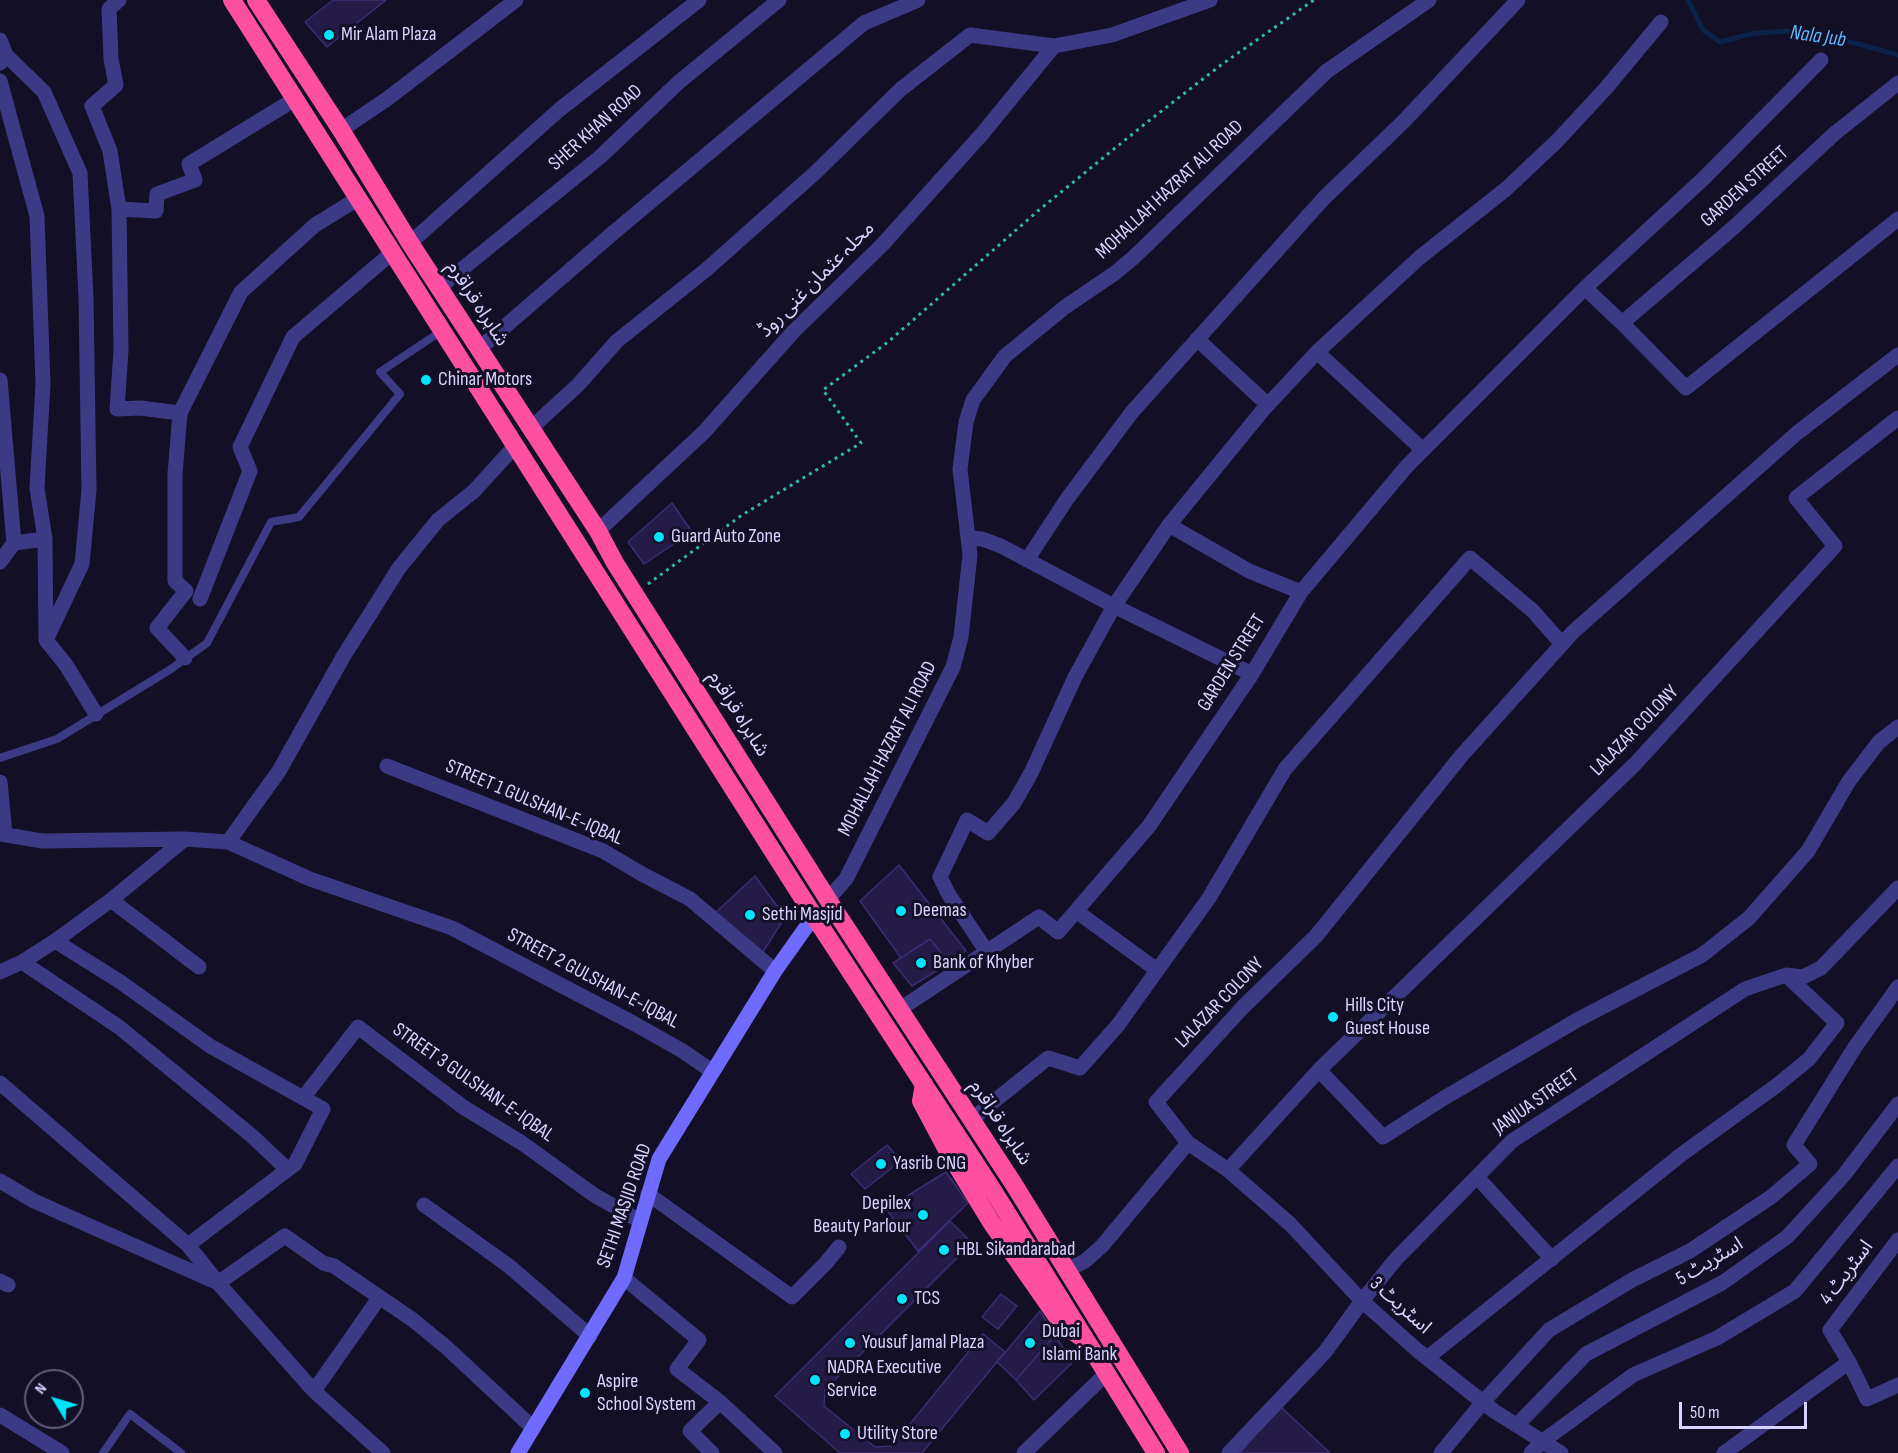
<!DOCTYPE html>
<html>
<head>
<meta charset="utf-8">
<style>
	body { margin:0 }
	#map { position:relative; width:1898px; height:1453px; overflow:hidden; background:#130f26; font-family:"Sofia Sans Condensed",sans-serif }
	canvas { display:block }
	.north { position:absolute; left:24px; top:1369px; width:60px; height:60px; box-sizing:border-box; background:#130f26; border:2px solid #625e7d; border-radius:50%; rotate:308deg; font-size:16px; font-weight:700; line-height:24px; text-align:center; color:#d9d4ff }
	.north::after { content:''; display:block; margin:auto; width:21px; height:27px; background:#00e5ff; clip-path:polygon(50% 0,100% 100%,50% 72%,0 100%) }
	.scale { position:absolute; left:1679px; top:1402px; width:128px; height:27px; box-sizing:border-box; border:3px solid #d9d4ff; border-top:0; padding-left:8px; font-size:18px; line-height:21px; white-space:nowrap; color:#d9d4ff; -webkit-text-stroke:4px #130f26; paint-order:stroke }
</style>
</head>
<body>
<div id="map">
<canvas width="1898" height="1453"></canvas>
<div class="north">N</div>
<div class="scale">50 m</div>
</div>
<script>
const c = document.querySelector('canvas').getContext('2d');
c.lineJoin = 'round';
const poly = rows => new Path2D(rows.map(r => 'M' + r).join(''));
function strokePath(path, color, width, dash) { c.strokeStyle = color; c.lineWidth = width; c.lineCap = dash ? 'butt' : 'round'; c.setLineDash(dash || []); c.stroke(path); }
function fillPath(path, color) { c.fillStyle = color; c.fill(path, 'evenodd'); }
function drawText(font, color, halo, rows, align = 'center') {
  c.font = font + ' "Sofia Sans Condensed","Noto Sans Arabic",sans-serif'; c.lineWidth = 6; c.setLineDash([]); c.textBaseline = 'middle'; c.strokeStyle = halo; c.fillStyle = color; for (const [text, x, y, turn = 0] of rows) {
    c.save(); c.translate(x, y); c.rotate((+turn || 0) * Math.PI / 180); c.textAlign = isNaN(turn) ? turn : align; if (halo) c.strokeText(text, 0, 0); c.fillText(text, 0, 0); c.restore();
  }
}
strokePath(poly([
	[1688,0,1703,30,1720,42,1750,34,1785,31,1855,43,1898,55]
]), '#0c2248', 5);
const building = poly([
	[333,0,386,0,327,47,305,22,333,0],
	[672,503,692,532,644,564,628,542,672,503],
	[899,865,966,951,949,963,930,939,901,958,860,901,899,865],
	[755,876,785,917,763,952,715,913,755,876],
	[930,939,949,963,912,986,893,963,930,939],
	[887,1145,901,1161,865,1189,851,1174,887,1145],
	[946,1172,968,1203,918,1251,886,1209,946,1172],
	[950,1221,972,1243,825,1390,824,1406,875,1447,892,1446,983,1334,1005,1352,922,1453,840,1453,775,1396,950,1221],
	[1001,1294,1017,1306,998,1329,982,1317,1001,1294],
	[1040,1311,1055,1335,1016,1380,997,1362,1040,1311],
	[1055,1335,1072,1363,1034,1400,1016,1380,1055,1335],
	[1280,1406,1329,1452,1329,1453,1240,1453,1280,1406]
]);
fillPath(building, '#241b47');
strokePath(building, '#3b2d73', 1.5);
strokePath(poly([
	[648,584,742,515,861,443,823,390,888,342,1039,210,1146,123,1221,65,1314,0]
]), '#2fb8b0', 3, [3, 4.5]);
strokePath(poly([
	[0,758,57,739,171,669,207,643,271,522,299,517,400,394,380,372,443,330],
	[103,1453,130,1414,181,1453]
]), '#3d3a85', 8);
strokePath(poly([
	[119,0,109,9,111,59,116,85,92,106,110,151,119,209,121,350,117,409,140,408,180,413,175,474,175,581,186,591,157,628,185,658],
	[0,40,6,55,0,63],
	[6,55,44,92,80,173,86,298,89,490,82,564,46,640],
	[0,81,37,216,43,384,37,488,45,539,14,543,0,562],
	[341,130,387,99,516,0],
	[119,209,156,211,157,194,195,180,189,164,295,99],
	[410,243,559,110,699,0],
	[440,287,600,157,679,82,779,0],
	[1585,288,1622,323,1733,228,1834,134,1898,83],
	[1622,323,1686,388,1898,219],
	[1197,339,1268,405],
	[479,349,613,233,864,23,918,0],
	[1317,352,1423,450],
	[0,380,14,543],
	[180,413,241,292,315,225,359,198],
	[530,429,578,385,617,341,707,269,816,172,901,89,970,35,1054,46,1112,35,1210,0],
	[1169,525,1249,571,1301,592],
	[598,531,704,432,793,332,882,245,982,134,1054,46],
	[968,538,982,539,1001,546,1114,606,1252,674],
	[45,539,46,640,66,665,96,714],
	[1027,560,1067,499,1132,412,1324,198,1404,121,1518,0],
	[200,599,250,471,240,447,293,337,393,252],
	[387,766,603,851,642,874,690,899,775,971],
	[0,782,5,835],
	[0,834,42,841,185,839,228,842,310,879,452,928,633,1023,681,1050,712,1071],
	[228,842,279,771,343,657,399,568,438,520,474,491,516,445],
	[828,899,846,879,953,667,961,637,970,555,960,469,966,422,973,400,1005,356,1065,307,1115,273,1133,258,1327,71,1429,0],
	[111,900,199,967],
	[1076,911,1157,970],
	[55,941,119,981,210,1046,323,1109,295,1164,188,1245],
	[987,952,949,895,940,877,967,820,988,833,1014,803,1031,773,1075,677,1114,606,1169,525,1263,410,1317,352,1419,258,1506,189,1557,141,1607,87,1661,22],
	[22,962,119,1027,252,1136,287,1169],
	[0,972,22,962,55,941,111,900,185,839],
	[900,1009,1039,917,1058,932,1149,826,1252,674,1301,592,1407,466,1585,288,1703,179,1821,60],
	[1319,1070,1383,1137,1444,1098,1579,1019,1702,955,1749,918,1808,851,1849,781,1879,742,1898,727],
	[0,1083,188,1245,218,1283,314,1391,383,1453],
	[303,1098,358,1027,463,1107,522,1143,594,1195,640,1221],
	[972,1119,1048,1058,1080,1068,1118,1025,1209,898,1285,769,1470,558,1533,611,1562,644],
	[1188,1143,1156,1102,1243,1007,1316,936,1462,755,1573,632,1797,433,1898,355],
	[1228,1170,1290,1224,1362,1301,1417,1350,1494,1411,1561,1453],
	[1477,1177,1552,1259],
	[0,1181,34,1201,218,1283,285,1236,323,1263,334,1266,413,1320,446,1347,533,1428],
	[648,1194,792,1297,826,1263,839,1247],
	[424,1205,509,1266,590,1336],
	[1067,1270,1085,1261,1102,1246,1188,1143,1228,1170,1319,1070,1635,764,1835,546,1796,498,1898,418],
	[624,1278,699,1340,677,1369,720,1402,775,1453],
	[0,1281,8,1285],
	[1427,1358,1682,1154,1776,1086,1809,1059,1837,1023,1786,975],
	[1849,1362,1830,1330,1898,1240],
	[314,1391,379,1298],
	[0,1415,62,1453],
	[1517,1425,1586,1354,1722,1283,1787,1237,1844,1175,1898,1104],
	[712,1453,690,1431,720,1402],
	[1024,1453,1107,1373],
	[1229,1453,1325,1352,1362,1301,1396,1259,1512,1141,1745,989,1786,975,1803,977,1821,968,1898,888],
	[1441,1453,1483,1402,1549,1330,1632,1280,1690,1251,1771,1197,1810,1164,1794,1145,1855,1047,1898,987],
	[1531,1453,1543,1441,1633,1375,1717,1338,1795,1291,1898,1166],
	[1724,1453,1849,1362,1867,1399,1898,1385]
]), '#3d3a85', 15);
strokePath(poly([
	[518,1453,624,1278,659,1159,775,971,814,916]
]), '#6f6bff', 15);
strokePath(poly([
	[232,0,814,916,994,1192,1156,1453],
	[256,0,341,130,410,243,598,531,615,563,834,909,1013,1183,1180,1453],
	[924,1084,921,1101,946,1148,991,1222,1062,1324,1081,1337]
]), '#ff4fa3', 18);
for (const [x, y, r, color] of [
	[329,35,6,"#00e5ff"],
	[426,380,6,"#00e5ff"],
	[659,537,6,"#00e5ff"],
	[901,911,6,"#00e5ff"],
	[750,915,6,"#00e5ff"],
	[921,963,6,"#00e5ff"],
	[1333,1017,6,"#00e5ff"],
	[881,1164,6,"#00e5ff"],
	[923,1215,6,"#00e5ff"],
	[944,1250,6,"#00e5ff"],
	[902,1299,6,"#00e5ff"],
	[850,1343,6,"#00e5ff"],
	[1030,1343,6,"#00e5ff"],
	[815,1380,6,"#00e5ff"],
	[585,1393,6,"#00e5ff"],
	[845,1434,6,"#00e5ff"]
]) { const dot = new Path2D(); dot.arc(x, y, r, 0, 2 * Math.PI); c.fillStyle = color; c.fill(dot); strokePath(dot, '#130f26', 2); }
drawText('20px', '#d9d4ff', '#130f26', [
	["Mir Alam Plaza",341,35],
	["Chinar Motors",438,380],
	["Guard Auto Zone",671,537],
	["Deemas",913,911],
	["Sethi Masjid",762,915],
	["Bank of Khyber",933,963],
	["Hills City",1345,1006],
	["Guest House",1345,1029],
	["Yasrib CNG",893,1164],
	["Depilex",911,1204,"right"],
	["Beauty Parlour",911,1227,"right"],
	["HBL Sikandarabad",956,1250],
	["TCS",914,1299],
	["Dubai",1042,1332],
	["Islami Bank",1042,1355],
	["Yousuf Jamal Plaza",862,1343],
	["NADRA Executive",827,1368],
	["Service",827,1391],
	["Aspire",597,1382],
	["School System",597,1405],
	["Utility Store",857,1434]
], 'left');
drawText('20px', '#d9d4ff', '#130f26', [
	["SHER KHAN ROAD",596,128,-42],
	["GARDEN STREET",1745,187,-42],
	["MOHALLAH HAZRAT ALI ROAD",1170,190,-43],
	["محلہ عثمان غنی روڈ",817,280,-45],
	["شاہراہ قراقرم",477,304,57],
	["GARDEN STREET",1232,663,-58],
	["شاہراہ قراقرم",738,714,58],
	["LALAZAR COLONY",1635,731,-46],
	["MOHALLAH HAZRAT ALI ROAD",888,749,-63],
	["STREET 1 GULSHAN-E-IQBAL",534,803,23],
	["STREET 2 GULSHAN-E-IQBAL",593,979,28],
	["LALAZAR COLONY",1220,1003,-46],
	["STREET 3 GULSHAN-E-IQBAL",473,1083,35],
	["JANJUA STREET",1536,1102,-35],
	["شاہراہ قراقرم",1000,1123,57],
	["SETHI MASJID ROAD",625,1206,-71],
	["اسٹریٹ 5",1710,1262,-31],
	["اسٹریٹ 4",1847,1273,-53],
	["اسٹریٹ 3",1400,1306,42]
]);
drawText('italic 21px', '#62b6ff', '#130f26', [
	["Nala Jub",1818,37,8]
]);
</script>
</body>
</html>
